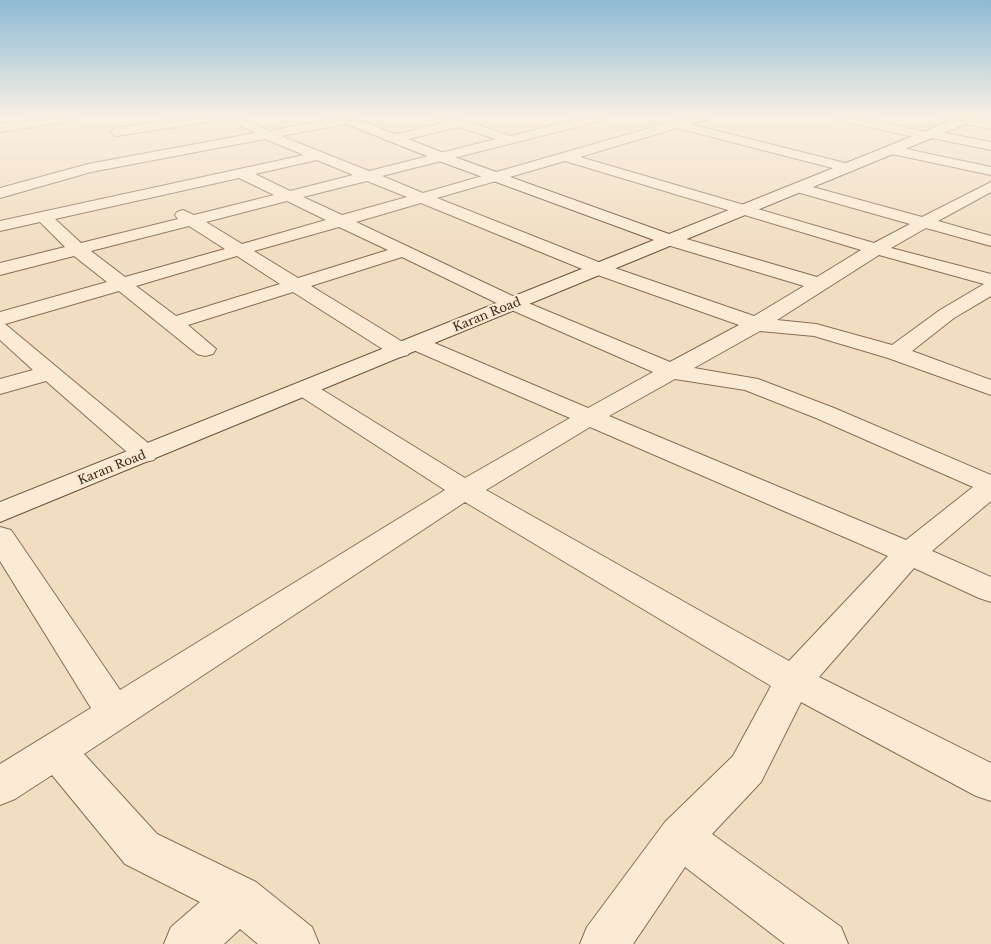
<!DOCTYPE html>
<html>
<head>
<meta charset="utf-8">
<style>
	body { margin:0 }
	canvas { display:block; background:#f1ddc0 }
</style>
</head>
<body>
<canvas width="991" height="944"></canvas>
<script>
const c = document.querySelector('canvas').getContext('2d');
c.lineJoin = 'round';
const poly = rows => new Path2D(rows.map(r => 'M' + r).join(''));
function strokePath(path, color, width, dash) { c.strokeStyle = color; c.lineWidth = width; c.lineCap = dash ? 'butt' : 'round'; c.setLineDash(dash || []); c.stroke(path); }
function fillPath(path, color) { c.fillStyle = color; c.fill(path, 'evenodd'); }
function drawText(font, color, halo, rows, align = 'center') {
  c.font = font + ' "Libre Baskerville",serif'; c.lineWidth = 4.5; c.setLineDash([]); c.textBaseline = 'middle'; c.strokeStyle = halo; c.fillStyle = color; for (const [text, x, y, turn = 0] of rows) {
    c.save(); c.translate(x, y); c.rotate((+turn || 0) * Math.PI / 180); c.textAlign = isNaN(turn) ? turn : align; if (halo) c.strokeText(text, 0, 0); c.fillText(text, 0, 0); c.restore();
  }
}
const street = poly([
	[53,116,83,116,77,120,0,132,0,124,53,116],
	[196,116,241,116,269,131,347,116,351,117,353,120,351,123,281,136,369,171,496,139,458,127,397,142,391,138,392,135,444,123,432,120,431,116,446,116,461,119,511,136,589,116,610,116,608,119,382,176,423,193,692,116,712,116,710,119,690,124,853,165,855,168,853,171,848,172,677,128,580,157,874,243,910,224,793,191,790,188,793,185,798,183,922,217,991,182,991,192,938,221,991,236,991,246,926,228,891,248,991,274,991,296,954,318,912,351,991,380,991,395,888,358,814,336,760,331,694,368,758,379,834,408,991,475,991,501,932,551,991,577,991,602,979,598,914,568,819,677,991,763,991,801,976,796,801,702,761,782,712,834,841,927,848,944,785,944,685,867,633,944,580,944,587,927,665,822,733,756,771,686,465,502,84,754,157,834,256,882,312,927,319,944,258,944,240,929,224,944,164,944,171,927,200,902,125,864,52,775,15,799,0,805,0,764,91,708,0,561,0,527,11,530,120,690,445,490,297,394,293,389,297,384,305,382,313,384,465,478,570,418,411,349,408,355,400,357,392,355,293,292,188,325,216,349,213,354,205,356,197,354,119,291,5,324,154,448,158,454,154,460,145,462,136,460,46,381,0,394,0,379,33,370,0,340,0,312,107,282,74,256,0,275,0,263,65,247,40,222,0,231,0,221,304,155,265,139,91,172,0,198,0,188,88,164,255,133,226,117,221,120,116,136,110,132,116,128,196,116],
	[317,160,353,175,290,191,255,174,317,160],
	[565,161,861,250,817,277,676,236,670,235,664,236,661,240,664,244,804,286,754,316,606,265,437,198,565,161],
	[239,178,274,195,194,215,183,210,177,212,175,215,178,219,81,243,55,219,239,178],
	[367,181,407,197,342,215,303,197,367,181],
	[287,201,326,220,242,244,206,222,287,201],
	[421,203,592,273,739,325,670,362,521,300,356,222,421,203],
	[189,226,225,249,125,277,91,251,189,226],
	[339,227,388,250,298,278,254,251,339,227],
	[879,255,984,284,940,310,892,345,816,324,777,320,879,255],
	[237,256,280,284,176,316,136,286,237,256],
	[402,257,507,308,653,372,588,408,425,339,417,337,409,339,406,344,311,286,402,257],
	[675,379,745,390,816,418,973,487,906,540,609,416,675,379],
	[590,427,888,556,789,661,486,490,590,427],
	[832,116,855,116,925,132,930,130,991,142,991,150,932,138,927,140,834,119,832,116],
	[939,116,964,116,991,121,991,129,945,120,939,116],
	[892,146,991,167,991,175,887,153,885,150,887,147,892,146]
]);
const secondary = poly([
	[332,116,349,116,449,155,669,234,963,116,980,116,978,119,0,522,0,502,654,240,439,161,334,119,332,116]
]);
strokePath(street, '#8b6d57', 2);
strokePath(secondary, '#6d4e3a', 2);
fillPath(street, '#fbebd4');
fillPath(secondary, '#fbebd4');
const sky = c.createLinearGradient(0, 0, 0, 248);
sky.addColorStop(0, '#8cbad4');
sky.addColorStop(0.47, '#f9f0e3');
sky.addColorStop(1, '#f9f0e300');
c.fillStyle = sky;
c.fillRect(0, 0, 991, 248);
drawText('12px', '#3a271c', '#f8e8d0', [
	["Karan Road",487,315,-22],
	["Karan Road",112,468,-22]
]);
</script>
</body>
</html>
